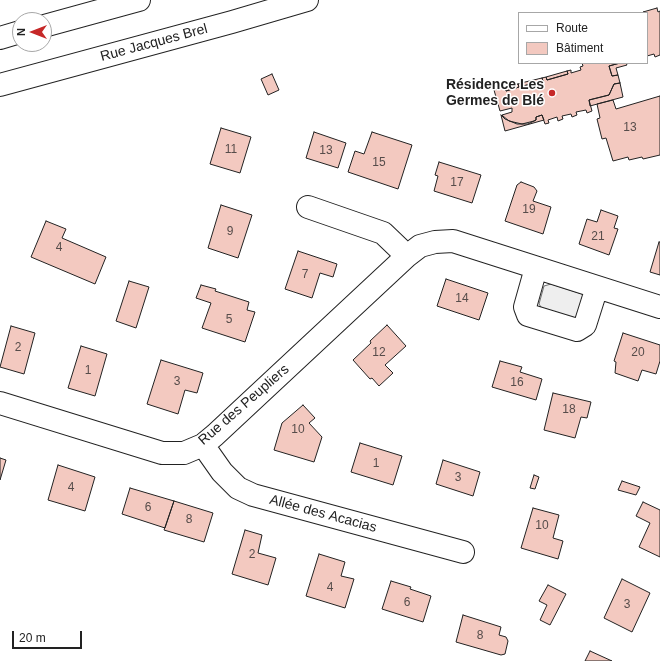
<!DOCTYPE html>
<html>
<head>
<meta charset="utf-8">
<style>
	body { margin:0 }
	#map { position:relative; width:660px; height:661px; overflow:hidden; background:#fff; font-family:Helvetica,sans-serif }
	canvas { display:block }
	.legend { position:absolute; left:518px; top:12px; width:130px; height:52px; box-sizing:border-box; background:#fff; border:1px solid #a7a7a7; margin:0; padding:5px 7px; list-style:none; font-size:12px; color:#222 }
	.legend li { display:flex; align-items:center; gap:8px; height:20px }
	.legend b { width:20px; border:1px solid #a7a7a7 }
	.north { position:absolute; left:12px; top:12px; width:40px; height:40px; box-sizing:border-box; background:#fff; border:1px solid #a7a7a7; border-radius:50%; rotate:270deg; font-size:11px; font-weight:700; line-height:16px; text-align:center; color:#222 }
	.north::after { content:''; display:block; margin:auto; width:14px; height:18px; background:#c62828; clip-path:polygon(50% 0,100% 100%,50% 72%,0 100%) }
	.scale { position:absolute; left:12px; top:631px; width:70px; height:18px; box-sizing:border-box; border:2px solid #222; border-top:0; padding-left:5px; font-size:12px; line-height:14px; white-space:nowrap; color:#222; -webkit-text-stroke:3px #fff; paint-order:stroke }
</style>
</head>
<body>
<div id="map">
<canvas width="660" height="661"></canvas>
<ul class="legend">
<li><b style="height:5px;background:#fff"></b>Route</li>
<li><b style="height:11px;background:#f3c9c0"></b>Bâtiment</li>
</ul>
<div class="north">N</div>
<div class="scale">20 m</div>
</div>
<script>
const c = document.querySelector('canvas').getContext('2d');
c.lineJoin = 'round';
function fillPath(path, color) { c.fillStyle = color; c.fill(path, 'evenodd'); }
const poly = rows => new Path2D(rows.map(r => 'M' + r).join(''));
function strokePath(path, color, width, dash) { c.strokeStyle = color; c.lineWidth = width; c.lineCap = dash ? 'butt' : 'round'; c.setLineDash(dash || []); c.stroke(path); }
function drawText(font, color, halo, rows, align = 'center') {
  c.font = font + ' Helvetica,sans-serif'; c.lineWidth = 3; c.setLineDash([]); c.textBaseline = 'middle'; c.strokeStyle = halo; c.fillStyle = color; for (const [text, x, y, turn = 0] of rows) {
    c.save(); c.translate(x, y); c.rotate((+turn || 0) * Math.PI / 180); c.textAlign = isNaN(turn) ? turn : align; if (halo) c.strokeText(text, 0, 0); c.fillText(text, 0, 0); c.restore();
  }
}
const green = poly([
	[551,284,582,294,586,299,580,316,573,319,543,310,539,304,544,286,551,284]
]);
fillPath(green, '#eee');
strokePath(green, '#6f6f6f', 1);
const building = poly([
	[657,8,658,12,660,11,660,55,655,57,654,54,647,56,647,13,643,12,657,8],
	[582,63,620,63,609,66,612,76,618,75,620,83,614,84,609,95,589,100,592,111,587,113,586,110,576,112,577,115,572,117,571,114,562,116,563,119,558,121,557,117,548,120,549,123,545,124,542,115,536,117,536,120,534,121,522,124,509,121,503,116,502,115,512,112,512,108,500,111,494,90,505,87,506,91,519,87,518,84,521,83,523,86,543,81,542,78,546,77,547,80,568,74,567,71,571,70,571,73,581,70,580,67,583,66,582,63],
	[620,63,626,63,627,65,616,68,618,75,612,76,609,66,620,63],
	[567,71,568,74,547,80,546,77,567,71],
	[272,74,279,90,268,95,261,79,272,74],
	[542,78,543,81,523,86,521,83,542,78],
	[620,83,623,97,590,106,589,100,609,95,614,84,620,83],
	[518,84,519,87,506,91,505,87,518,84],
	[660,96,660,155,643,159,642,157,629,160,628,157,613,161,606,138,602,139,597,119,600,118,597,104,613,100,616,109,660,96],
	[501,115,505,119,517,124,528,124,536,120,536,117,542,115,544,120,505,131,501,115],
	[221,128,251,137,240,173,210,164,221,128],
	[314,132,346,143,338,168,306,158,314,132],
	[372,132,412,145,398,189,348,172,355,151,364,154,372,132],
	[439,162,481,175,472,203,434,191,438,176,435,175,439,162],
	[521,182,534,187,537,191,533,201,551,207,543,234,505,221,517,185,521,182],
	[221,205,252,215,238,258,208,248,221,205],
	[601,210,618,216,614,228,618,229,609,255,579,244,587,219,597,222,601,210],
	[46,221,66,229,62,238,106,257,95,284,31,257,46,221],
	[659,242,660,242,660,275,650,272,659,242],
	[298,251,337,264,333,277,320,273,312,298,285,289,298,251],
	[446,279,488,293,479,320,437,306,446,279],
	[129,281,149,287,136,328,116,321,129,281],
	[201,285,216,289,215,291,249,302,247,310,255,312,245,342,202,328,211,303,196,298,201,285],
	[387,325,406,346,385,365,393,373,379,386,372,378,370,379,353,360,371,343,370,341,387,325],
	[11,326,35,333,24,374,0,367,11,326],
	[623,333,660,345,660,361,656,374,642,370,638,381,615,373,616,362,614,361,623,333],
	[81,346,107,354,95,396,68,388,81,346],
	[161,360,203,373,197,393,185,390,178,414,147,404,161,360],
	[500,361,522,367,520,372,542,379,536,400,492,387,500,361],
	[553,393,591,402,587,418,581,417,575,438,544,430,553,393],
	[303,405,315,418,309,423,322,437,314,462,274,450,282,423,303,405],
	[360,443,402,456,393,485,351,472,360,443],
	[0,458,6,460,0,480,0,458],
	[443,460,480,472,473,496,436,484,443,460],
	[58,465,95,477,85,511,48,500,58,465],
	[534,475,539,477,535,489,530,488,534,475],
	[622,481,640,487,636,495,618,490,622,481],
	[130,488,174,501,165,528,122,514,130,488],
	[174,501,213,513,204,542,164,530,174,501],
	[643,502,660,510,660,557,639,547,650,523,636,516,643,502],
	[533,508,559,515,553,538,563,541,558,559,521,548,533,508],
	[245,530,262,535,258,553,276,558,268,585,232,574,245,530],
	[319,554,345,562,341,576,354,579,345,608,306,596,319,554],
	[622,579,650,593,632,632,604,618,622,579],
	[391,581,411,587,410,589,431,596,423,622,382,609,391,581],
	[548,585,566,594,550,625,540,620,547,605,539,601,548,585],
	[463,615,501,627,499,635,506,637,508,641,505,654,501,655,456,642,463,615],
	[590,651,612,661,585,661,590,651]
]);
fillPath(building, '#f3c9c0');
strokePath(building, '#222', 1);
const minor = poly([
	[308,207,383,233,407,256],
	[536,268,525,307,528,315,577,330,585,325,597,287],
	[0,403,162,453,184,453,203,445,215,435,407,256,420,246,435,242,453,241,660,307],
	[203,445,222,472,238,488,253,495,463,552]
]);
const major = poly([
	[44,26,139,0],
	[0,38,20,32],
	[0,85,232,22,307,0]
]);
strokePath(minor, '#222', 24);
strokePath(major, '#222', 24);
strokePath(minor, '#fff', 22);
strokePath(major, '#fff', 22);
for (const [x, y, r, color] of [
	[552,93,4,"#c62828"]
]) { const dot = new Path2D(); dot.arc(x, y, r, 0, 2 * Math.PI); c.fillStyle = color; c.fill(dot); strokePath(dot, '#fff', 1.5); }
drawText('12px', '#564c4a', null, [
	["13",630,128],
	["11",231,150],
	["13",326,151],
	["15",379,163],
	["17",457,183],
	["19",529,210],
	["9",230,232],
	["21",598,237],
	["4",59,248],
	["7",305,275],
	["14",462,299],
	["5",229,320],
	["2",18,348],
	["12",379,353],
	["20",638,353],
	["1",88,371],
	["3",177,382],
	["16",517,383],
	["18",569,410],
	["10",298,430],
	["1",376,464],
	["3",458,478],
	["4",71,488],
	["6",148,508],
	["8",189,520],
	["10",542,526],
	["2",252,555],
	["4",330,588],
	["6",407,603],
	["3",627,605],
	["8",480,636]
]);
drawText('14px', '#222', '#fff', [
	["Rue Jacques Brel",154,43,-15],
	["Rue des Peupliers",244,405,-41],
	["Allée des Acacias",323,514,15]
]);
drawText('bold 14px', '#222', '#fff', [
	["Résidence Les",544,85],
	["Germes de Blé",544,101]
], 'right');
</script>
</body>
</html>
